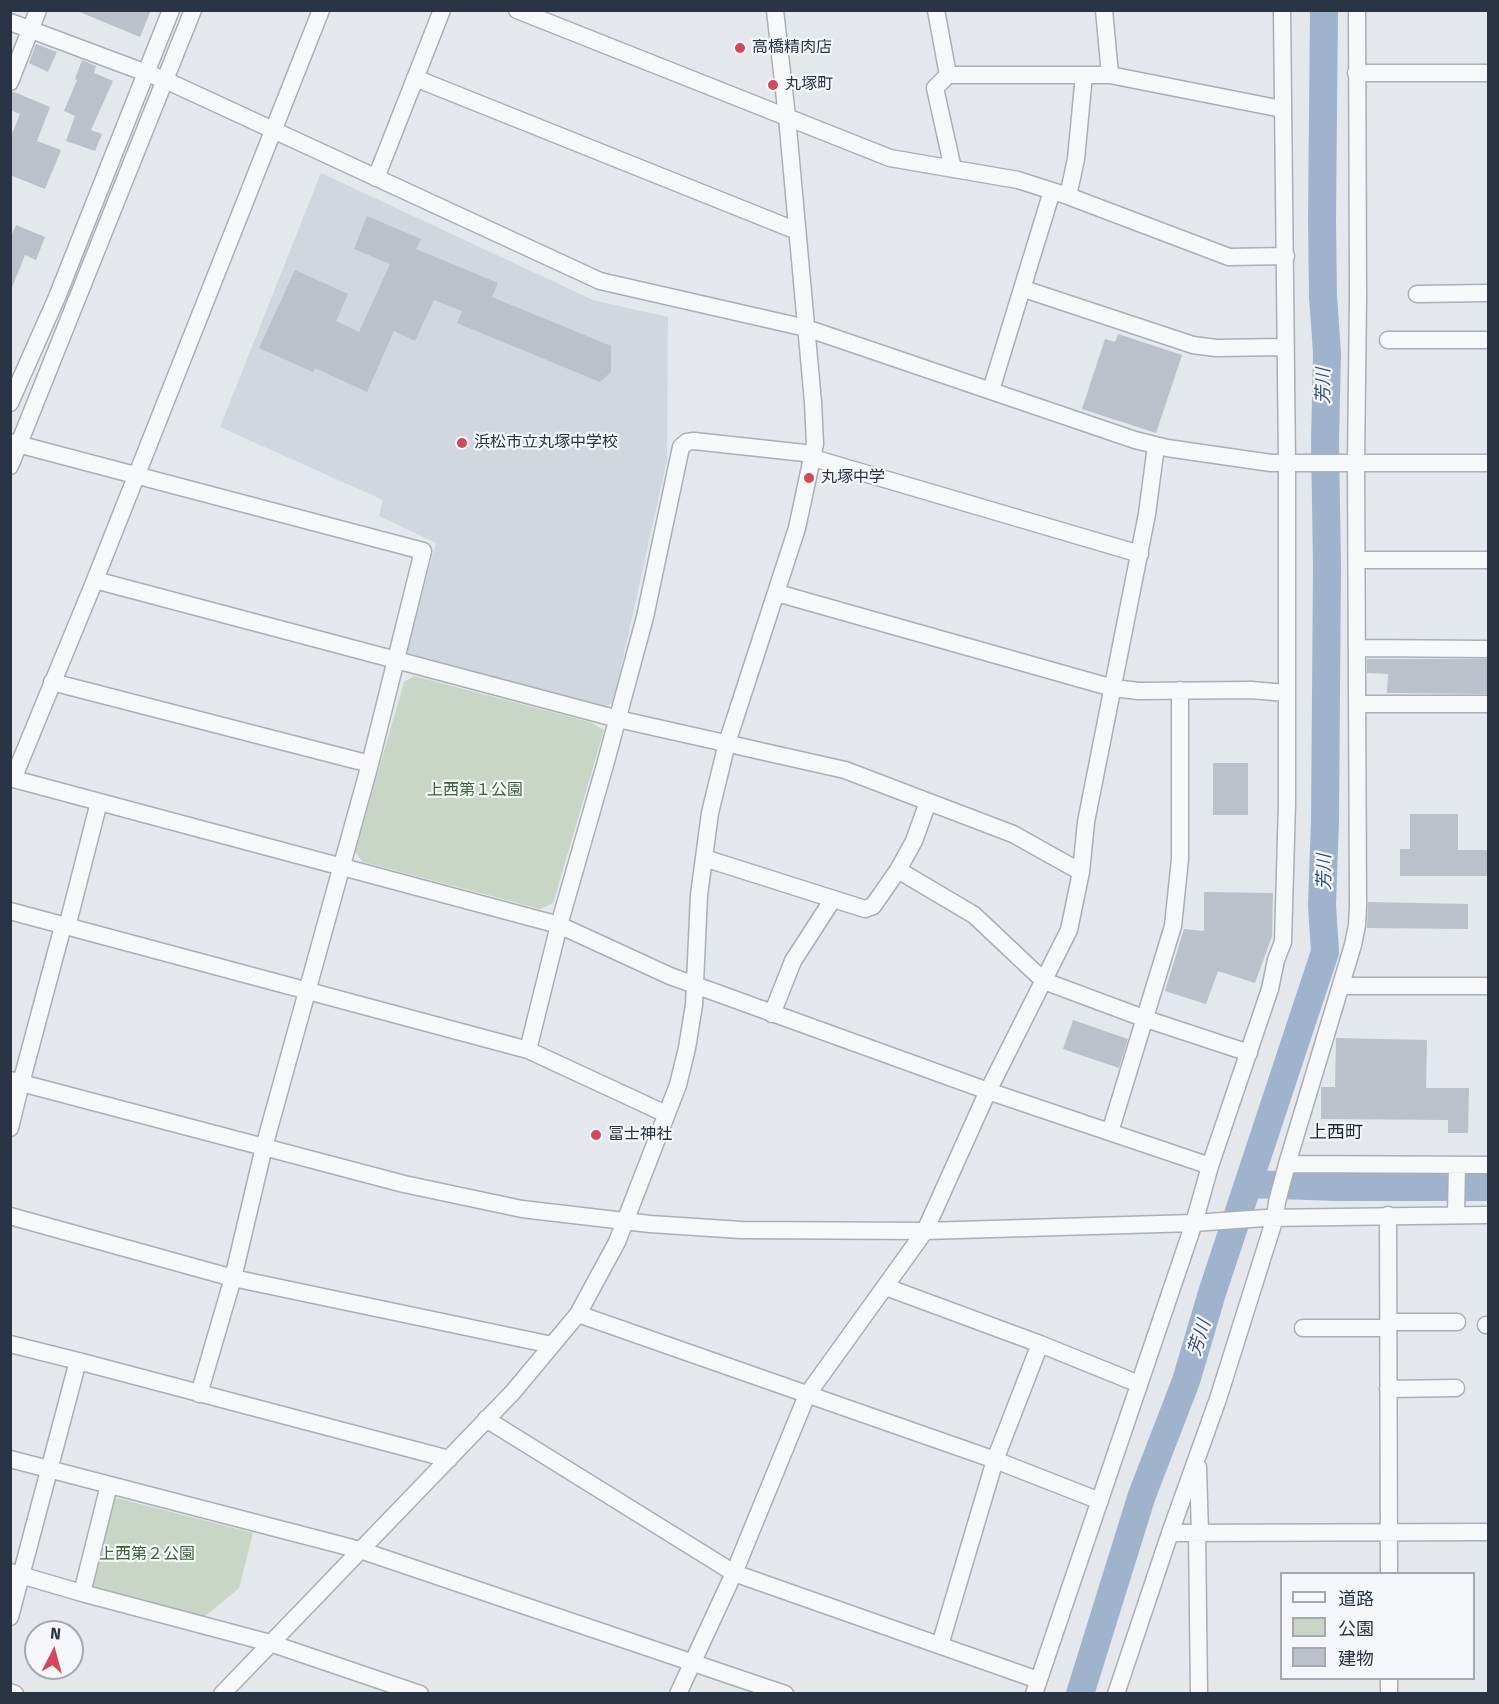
<!DOCTYPE html>
<html>
<head>
<meta charset="utf-8">
<style>
	body { margin:0 }
	#map { position:relative; width:1499px; height:1704px; overflow:hidden; background:#e4e7ec; font-family:"Fira Sans","Noto Sans JP",sans-serif }
	canvas { display:block }
	.frame { position:absolute; inset:0; border:12px solid #2b3445; pointer-events:none }
	.legend { position:absolute; left:1280px; top:1572px; width:195px; height:108px; box-sizing:border-box; background:#f4f6f9; border:2px solid #a4a8b1; margin:0; padding:8px 10px; list-style:none; font-size:18px; color:#2b3445 }
	.legend li { display:flex; align-items:center; gap:12px; height:30px }
	.legend b { width:30px; border:2px solid #a4a8b1 }
	.north { position:absolute; left:24px; top:1620px; width:60px; height:60px; box-sizing:border-box; background:#f4f6f9; border:2px solid #a4a8b1; border-radius:50%; rotate:6deg; font-size:16px; font-weight:700; line-height:24px; text-align:center; color:#2b3445 }
	.north::after { content:''; display:block; margin:auto; width:21px; height:27px; background:#d1495b; clip-path:polygon(50% 0,100% 100%,50% 72%,0 100%) }
</style>
</head>
<body>
<div id="map">
<canvas width="1499" height="1704"></canvas>
<div class="frame"></div>
<ul class="legend">
<li><b style="height:8px;background:#f7f8fa"></b>道路</li>
<li><b style="height:16px;background:#c9d6c5"></b>公園</li>
<li><b style="height:16px;background:#bbc0ca"></b>建物</li>
</ul>
<div class="north">N</div>
</div>
<script>
const c = document.querySelector('canvas').getContext('2d');
c.lineJoin = 'round';
function fillPath(path, color) { c.fillStyle = color; c.fill(path, 'evenodd'); }
const poly = rows => new Path2D(rows.map(r => 'M' + r).join(''));
function strokePath(path, color, width, dash) { c.strokeStyle = color; c.lineWidth = width; c.lineCap = dash ? 'butt' : 'round'; c.setLineDash(dash || []); c.stroke(path); }
function drawText(font, color, halo, rows, align = 'center') {
  c.font = font + ' "Fira Sans","Noto Sans JP",sans-serif'; c.lineWidth = 4.5; c.setLineDash([]); c.textBaseline = 'middle'; c.strokeStyle = halo; c.fillStyle = color; for (const [text, x, y, turn = 0] of rows) {
    c.save(); c.translate(x, y); c.rotate((+turn || 0) * Math.PI / 180); c.textAlign = isNaN(turn) ? turn : align; if (halo) c.strokeText(text, 0, 0); c.fillText(text, 0, 0); c.restore();
  }
}
fillPath(poly([
	[321,173,593,300,668,317,667,460,613,703,605,706,406,653,436,543,379,516,383,500,220,427]
]), '#d2d6de');
fillPath(poly([
	[414,676,590,722,604,730,553,903,540,909,363,862,355,852,404,682],
	[117,1498,253,1533,239,1588,203,1618,87,1588,108,1502]
]), '#c9d6c5');
strokePath(poly([
	[1249,1184,1338,1187,1488,1187],
	[1080,1694,1142,1495,1186,1381,1212,1293,1325,952,1322,905,1325,820,1327,566,1325,441,1327,353,1323,296,1322,220,1324,10]
]), '#9fb4cc', 28);
fillPath(poly([
	[75,10,151,10,140,37],
	[36,44,57,52,48,72,29,63],
	[82,60,96,66,94,73,113,81,91,130,102,134,95,151,66,141,75,116,64,111,77,80,75,79],
	[10,92,14,92,50,107,37,141,61,150,45,189,10,175,10,139,20,114,10,110],
	[367,216,421,239,416,249,498,283,492,297,611,346,611,372,600,382,457,323,462,311,434,300,415,341,394,331,367,392,315,368,313,372,259,348,295,270,348,294,336,321,359,332,390,264,354,249],
	[16,225,45,237,36,260,25,255,11,290,10,239],
	[1118,334,1182,355,1156,433,1082,409,1105,339,1115,342],
	[1367,659,1488,659,1488,694,1387,693,1388,674,1367,673],
	[1213,763,1248,763,1248,815,1213,815],
	[1410,814,1458,814,1458,850,1488,850,1488,876,1400,876,1400,849,1410,849],
	[1204,892,1273,893,1272,936,1255,983,1218,971,1206,1004,1165,991,1184,929,1204,931],
	[1368,902,1468,904,1468,929,1367,928],
	[1073,1020,1128,1039,1119,1068,1063,1049],
	[1336,1038,1427,1040,1426,1088,1469,1088,1468,1133,1448,1133,1448,1120,1321,1119,1321,1087,1335,1087]
]), '#bbc0ca');
const minor = poly([
	[517,10,890,158,1018,180,1068,196,1229,257,1286,256],
	[936,10,948,75],
	[1104,10,1110,75],
	[10,22,165,80,600,281,806,328,1135,440,1167,448,1271,463,1488,463],
	[1356,73,1488,73],
	[415,78,797,231],
	[10,82,38,10],
	[953,169,935,88,948,75,1110,75,1282,109],
	[376,178,442,10],
	[1068,196,1076,159,1084,75],
	[1024,289,1193,345,1216,348,1286,347],
	[1417,294,1488,293],
	[1388,340,1488,340],
	[991,390,1052,191],
	[10,403,57,297,171,10],
	[10,442,423,551,370,764,264,1147,233,1278,199,1394],
	[813,458,1140,554],
	[10,466,193,10],
	[1357,560,1488,560],
	[95,580,618,719,845,770,1013,834,1081,872],
	[777,593,1113,688,1139,691,1251,690,1286,693],
	[1357,648,1488,649],
	[52,682,370,764],
	[1357,704,1488,704],
	[10,778,559,925,670,976,988,1091,1210,1166],
	[13,779,95,580,321,10],
	[928,802,914,841,898,870,974,915,1044,981,1146,1019,1249,1053],
	[704,858,865,909,873,906,898,870],
	[10,911,528,1050,666,1114],
	[67,927,99,802],
	[1341,986,1488,986],
	[772,1014,793,961,833,899],
	[528,1050,559,925,605,765,645,617,681,447,687,442,694,441,814,454],
	[10,1080,404,1184,522,1209,650,1224,741,1230,925,1231,1194,1223,1265,1218,1488,1215],
	[10,1128,21,1083,63,926],
	[1110,1132,1173,926,1180,859,1180,690],
	[1287,1164,1488,1165],
	[1388,1215,1389,1574],
	[1456,1215,1457,1165],
	[10,1216,233,1278,552,1345],
	[886,1287,1040,1344],
	[578,1314,995,1460,1100,1501],
	[1388,1322,1457,1322],
	[1486,1325,1488,1325],
	[1303,1328,1388,1328],
	[10,1344,78,1361,10,1617],
	[78,1361,449,1459],
	[1388,1389,1456,1388],
	[486,1419,734,1573,1038,1680],
	[10,1459,360,1550,785,1694],
	[1198,1467,1200,1533],
	[1197,1532,1199,1694],
	[1170,1533,1488,1532],
	[10,1572,82,1593,270,1643,420,1694],
	[82,1593,109,1485],
	[940,1645,995,1460,1040,1344,1139,1384],
	[1389,1678,1389,1694],
	[10,1692,15,1694],
	[222,1694,513,1392,578,1314,617,1242,678,1085,687,1048,694,1005,699,895,710,813,727,743,797,528,815,444,813,402,787,117,775,10],
	[678,1694,734,1573,807,1395,925,1231,988,1091,1069,930,1081,872,1086,822,1147,514,1156,446],
	[1034,1694,1194,1223,1210,1166,1270,989,1276,960,1283,942,1287,803,1287,463,1282,10],
	[1116,1694,1170,1533,1218,1399,1275,1218,1277,1202,1287,1164,1353,945,1357,925,1358,906,1356,463,1358,296,1357,10]
]);
strokePath(minor, '#a9aeb7', 19);
strokePath(minor, '#f7f8fa', 16);
for (const [x, y, r, color] of [
	[740,48,6,"#d1495b"],
	[773,85,6,"#d1495b"],
	[462,443,6,"#d1495b"],
	[809,478,6,"#d1495b"],
	[596,1135,6,"#d1495b"]
]) { const dot = new Path2D(); dot.arc(x, y, r, 0, 2 * Math.PI); c.fillStyle = color; c.fill(dot); strokePath(dot, '#f4f6f9', 2); }
drawText('16px', '#2b3445', '#f4f6f9', [
	["高橋精肉店",752,48],
	["丸塚町",785,85],
	["浜松市立丸塚中学校",474,443],
	["丸塚中学",821,478],
	["冨士神社",608,1135]
], 'left');
drawText('16px', '#3f6138', '#f4f6f9', [
	["上西第１公園",475,791],
	["上西第２公園",147,1555]
]);
drawText('italic 18px', '#34527a', '#f4f6f9', [
	["芳川",1324,386,-90],
	["芳川",1325,872,-90],
	["芳川",1200,1338,-72]
]);
drawText('18px', '#1d2536', '#f4f6f9', [
	["上西町",1336,1133]
]);
</script>
</body>
</html>
